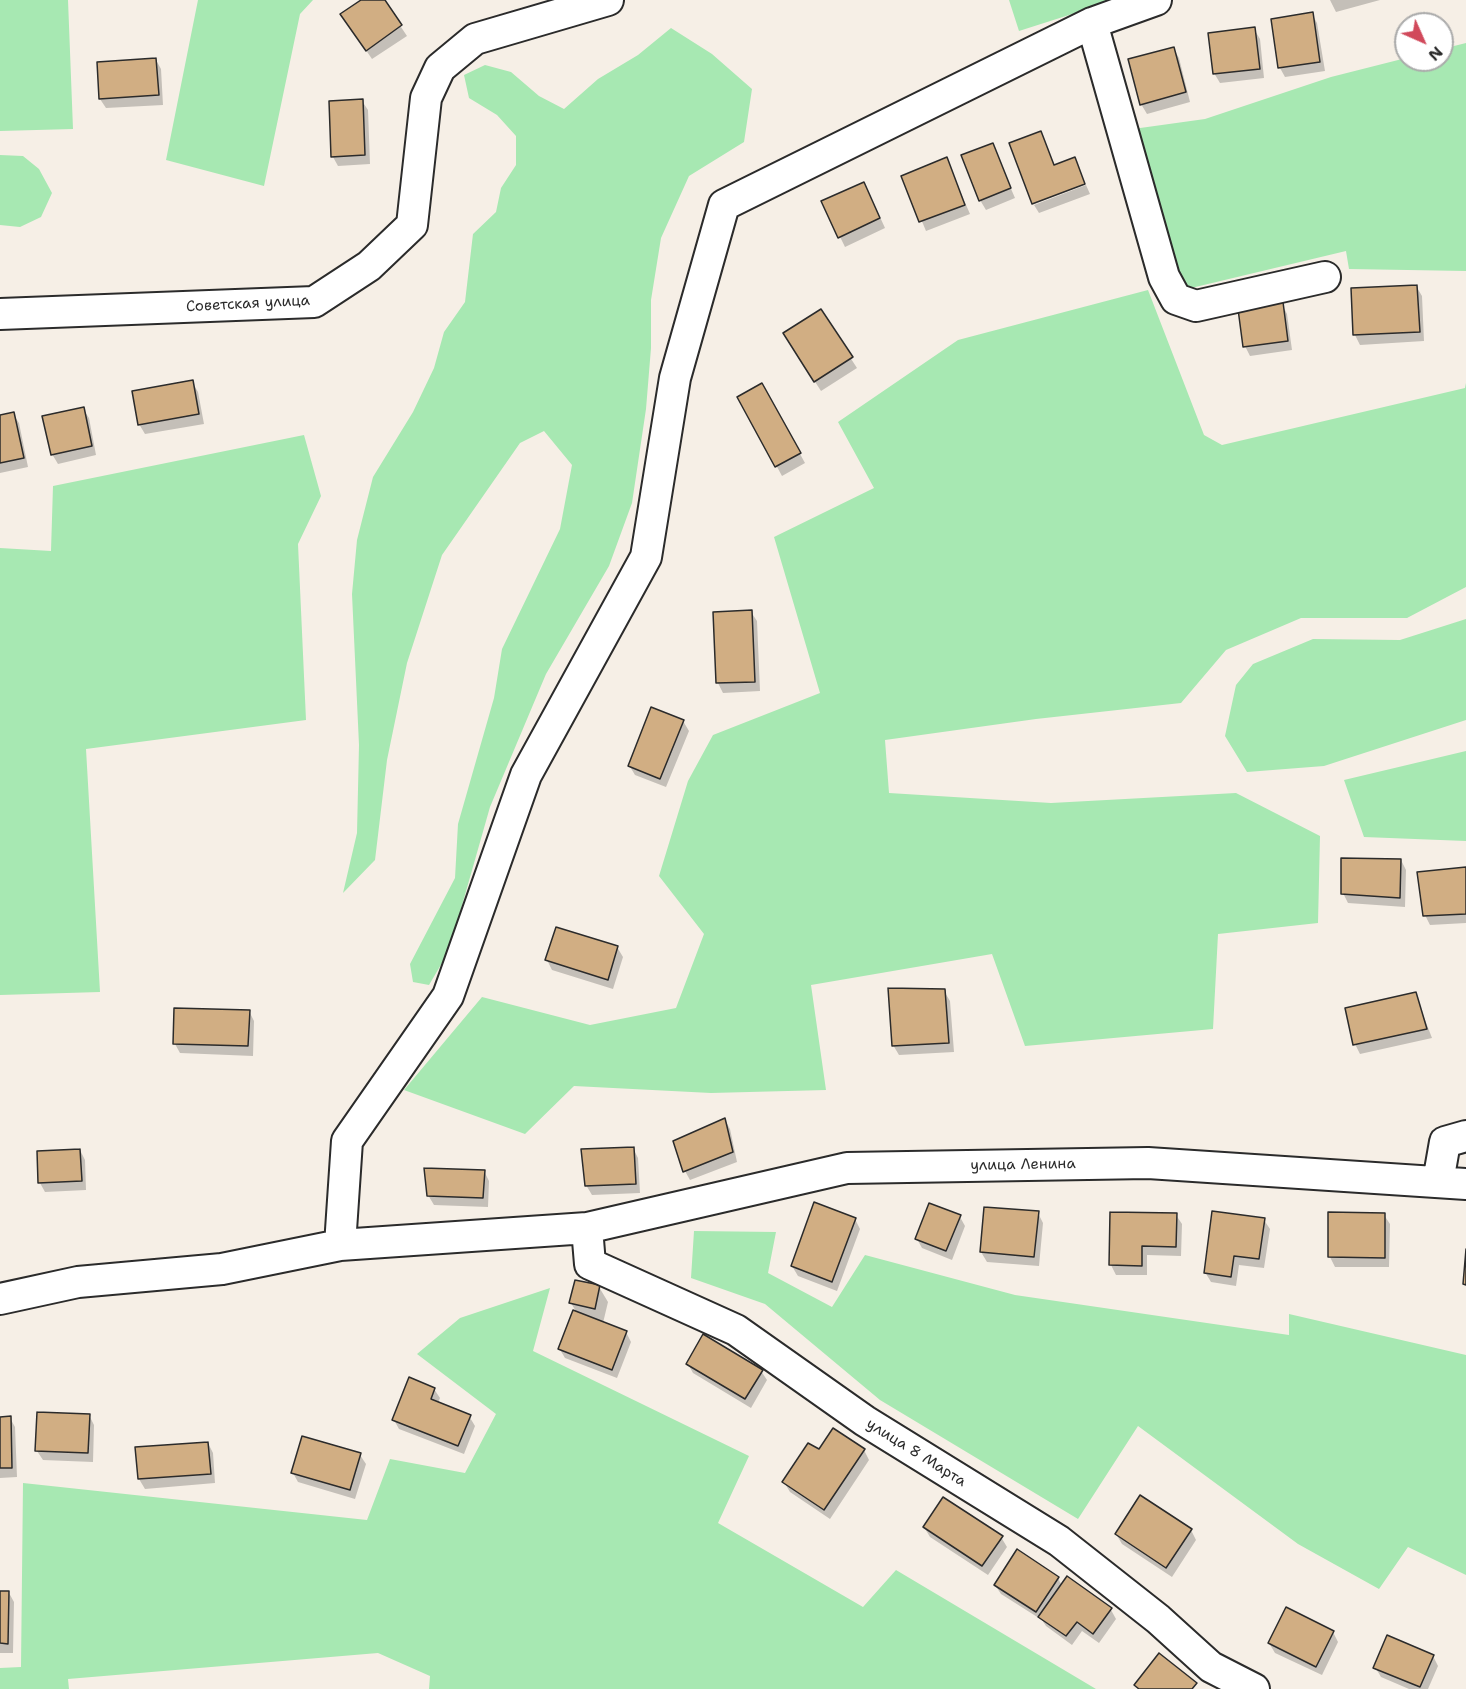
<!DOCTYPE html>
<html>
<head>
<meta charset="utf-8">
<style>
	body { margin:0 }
	#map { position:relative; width:1466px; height:1689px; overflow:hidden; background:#f6efe6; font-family:"Shantell Sans",sans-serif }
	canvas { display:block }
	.north { position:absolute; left:1394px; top:12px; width:60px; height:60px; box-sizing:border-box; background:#fff; border:2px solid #aaa; border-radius:50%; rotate:135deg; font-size:16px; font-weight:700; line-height:24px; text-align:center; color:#2b2b2b }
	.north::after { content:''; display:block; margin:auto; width:21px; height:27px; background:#d1495b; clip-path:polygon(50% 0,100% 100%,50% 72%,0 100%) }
</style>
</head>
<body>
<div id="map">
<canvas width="1466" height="1689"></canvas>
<div class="north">N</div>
</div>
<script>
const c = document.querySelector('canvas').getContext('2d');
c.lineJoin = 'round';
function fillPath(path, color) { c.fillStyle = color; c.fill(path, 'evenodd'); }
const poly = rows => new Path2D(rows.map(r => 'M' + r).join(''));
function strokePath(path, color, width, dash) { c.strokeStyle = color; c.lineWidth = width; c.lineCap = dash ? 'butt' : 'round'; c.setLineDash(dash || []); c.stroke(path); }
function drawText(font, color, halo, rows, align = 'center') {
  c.font = font + ' "Shantell Sans",sans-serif'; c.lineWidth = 4.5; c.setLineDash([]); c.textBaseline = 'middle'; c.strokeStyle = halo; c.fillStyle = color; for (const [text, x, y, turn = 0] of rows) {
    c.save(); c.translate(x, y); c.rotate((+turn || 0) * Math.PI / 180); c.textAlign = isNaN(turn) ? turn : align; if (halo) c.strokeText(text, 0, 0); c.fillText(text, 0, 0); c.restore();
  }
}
fillPath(poly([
	[0,0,68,0,73,129,0,131],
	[198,0,313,0,300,14,264,186,166,160],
	[1009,0,1116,0,1019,31],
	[671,28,712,54,752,89,744,142,689,176,661,238,651,300,651,348,646,409,632,503,609,566,546,674,490,807,449,951,429,985,413,982,410,964,455,878,458,824,494,698,502,649,560,529,572,465,544,431,520,443,442,555,407,663,387,760,375,860,343,893,357,833,359,745,352,594,357,540,373,477,413,412,434,368,444,332,465,302,473,234,496,212,501,188,516,165,516,136,497,115,469,98,464,75,485,65,511,72,539,96,564,109,598,79,638,55],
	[1466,43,1466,271,1349,269,1346,251,1187,289,1173,272,1133,129,1205,119,1331,77,1406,58,1442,60,1442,49],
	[0,155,23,156,39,169,52,193,41,217,20,227,0,225],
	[1148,290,1204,435,1222,445,1465,388,1466,383,1466,587,1407,618,1301,618,1226,650,1181,703,1036,719,885,740,889,793,1051,803,1236,793,1320,836,1318,923,1218,934,1213,1029,1025,1046,992,954,811,985,826,1090,711,1093,574,1086,525,1134,404,1090,482,997,590,1025,676,1008,704,934,659,876,688,781,713,735,820,693,774,537,874,488,838,422,958,340],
	[304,435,321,496,298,544,306,720,86,749,100,992,0,995,0,548,51,551,53,486],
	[1466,619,1466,720,1324,766,1247,772,1225,736,1236,685,1253,664,1313,639,1400,640],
	[1466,751,1466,841,1364,837,1344,780],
	[694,1231,776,1232,768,1273,832,1307,865,1255,1015,1295,1289,1335,1289,1314,1466,1355,1466,1575,1408,1547,1379,1589,1298,1544,1138,1426,1078,1519,880,1400,765,1304,691,1278],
	[550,1288,533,1351,749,1456,718,1523,863,1607,896,1570,1096,1689,429,1689,430,1676,378,1653,68,1679,69,1689,0,1689,0,1668,21,1667,23,1483,367,1520,390,1459,465,1473,496,1414,417,1354,460,1318]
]), '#a7e8b2');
fillPath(poly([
	[364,0,383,0,407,36,372,59,348,24],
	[1330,0,1380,0,1336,12],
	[1312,14,1317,23,1325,71,1285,77,1280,68],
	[1254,29,1260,39,1264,78,1220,83,1214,73],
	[1173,48,1179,58,1190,102,1147,114,1141,104],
	[156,60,161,69,163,105,106,108,100,99],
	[362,101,368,110,370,164,338,166,333,157],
	[1041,133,1055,166,1074,158,1085,183,1033,202],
	[992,145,1015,198,986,210,980,200],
	[946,159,970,214,926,231,903,176],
	[1086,185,1090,194,1039,213,1034,205],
	[869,193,885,228,845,247,823,202],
	[1416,286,1422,296,1424,341,1360,345,1355,335],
	[1282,304,1287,314,1292,350,1250,356,1245,346],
	[820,311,857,368,821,391,790,343],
	[192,382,198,392,204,424,145,434,139,424],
	[762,385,805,463,782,476,739,397],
	[83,409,89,418,96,455,58,464,52,454],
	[13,414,19,423,28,467,0,473,0,417],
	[751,612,757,621,760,691,723,693,718,683,715,614],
	[683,721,689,731,666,787,635,775,629,765],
	[1401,860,1406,870,1405,907,1348,903,1343,893],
	[1466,868,1466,923,1430,925,1425,915],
	[617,947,623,957,613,989,552,970,547,960],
	[944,991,950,1001,954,1052,899,1055,893,1045],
	[1415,994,1432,1038,1360,1054,1355,1044],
	[249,1011,254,1021,253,1056,180,1053,175,1044],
	[725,1120,730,1129,737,1162,690,1180,685,1171],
	[633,1148,638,1158,640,1193,592,1195,586,1185],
	[80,1150,85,1160,86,1190,45,1192,40,1183],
	[484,1171,489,1181,488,1207,434,1205,428,1195],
	[1038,1213,1043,1223,1039,1266,987,1262,981,1252],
	[1176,1215,1182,1224,1181,1256,1147,1255,1147,1275,1116,1275,1111,1265],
	[1384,1215,1390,1224,1389,1267,1335,1267,1330,1257],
	[960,1217,965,1226,952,1260,922,1248,917,1239],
	[855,1219,860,1229,837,1291,798,1276,792,1266],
	[1264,1220,1270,1229,1264,1268,1239,1265,1236,1286,1211,1282,1205,1272],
	[599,1287,608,1302,603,1323,626,1332,631,1342,617,1378,565,1358,559,1348,577,1313,571,1303],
	[688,1364,761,1371,767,1380,751,1408,693,1373],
	[434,1389,440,1398,438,1403,469,1416,475,1426,464,1454,399,1429,394,1420],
	[89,1415,94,1425,93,1462,43,1460,37,1451],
	[0,1418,10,1418,15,1427,17,1477,0,1478],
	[208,1443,213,1453,215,1483,145,1489,139,1479,137,1449],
	[864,1450,869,1460,830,1519,790,1492,784,1482,819,1451],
	[360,1455,366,1464,355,1499,298,1482,293,1473],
	[924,1527,1001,1537,1007,1547,988,1575,930,1537],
	[1191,1530,1196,1540,1172,1577,1122,1544,1116,1534],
	[1058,1578,1062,1586,1068,1578,1111,1610,1116,1619,1099,1643,1082,1631,1072,1645,1046,1626,1042,1620,1001,1594,995,1585],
	[0,1593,9,1593,14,1602,13,1653,0,1653],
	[1333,1632,1338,1642,1322,1675,1275,1653,1269,1643],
	[1433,1656,1438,1666,1428,1689,1409,1689,1381,1677,1375,1667]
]), '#0003');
const building = poly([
	[361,0,385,0,402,25,366,51,340,14,361,0],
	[1313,12,1320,62,1278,68,1271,19,1313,12],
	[1255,27,1260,69,1213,74,1208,33,1255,27],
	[1174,47,1186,92,1140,105,1128,59,1174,47],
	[156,58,159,95,99,99,97,62,156,58],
	[363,99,365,155,331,157,329,101,363,99],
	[1041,131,1054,165,1075,157,1085,184,1032,204,1009,143,1041,131],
	[993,143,1011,188,979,201,961,155,993,143],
	[947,157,965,205,919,222,901,176,947,157],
	[864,182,880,218,838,238,821,201,864,182],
	[1417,285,1420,332,1353,335,1351,288,1417,285],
	[1283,302,1288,341,1243,347,1238,309,1283,302],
	[821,309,853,357,814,382,783,333,821,309],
	[193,380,199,414,138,425,132,391,193,380],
	[762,383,801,453,775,467,737,397,762,383],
	[84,407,92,446,51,455,42,416,84,407],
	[14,412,24,458,0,463,0,415,14,412],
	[752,610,755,682,716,683,713,612,752,610],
	[651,707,684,720,660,779,628,766,651,707],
	[1341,858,1401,859,1400,898,1341,894,1341,858],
	[1466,867,1466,914,1423,916,1417,872,1466,867],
	[556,927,618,946,608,980,545,960,556,927],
	[888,988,945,989,949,1043,892,1046,888,988],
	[1416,992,1427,1029,1353,1045,1345,1008,1416,992],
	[174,1008,250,1010,248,1046,173,1044,174,1008],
	[725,1118,733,1152,683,1172,673,1141,725,1118],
	[634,1147,636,1184,585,1186,581,1149,634,1147],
	[80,1149,82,1181,38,1183,37,1151,80,1149],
	[424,1168,485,1170,483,1198,427,1196,424,1168],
	[814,1202,856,1218,832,1282,791,1266,814,1202],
	[929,1203,961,1215,946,1251,915,1239,929,1203],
	[984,1207,1039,1211,1034,1257,980,1252,984,1207],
	[1212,1211,1265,1218,1259,1259,1234,1256,1231,1277,1204,1273,1212,1211],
	[1110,1212,1177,1213,1176,1247,1142,1246,1142,1266,1109,1265,1110,1212],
	[1328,1212,1385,1213,1385,1258,1328,1257,1328,1212],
	[1466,1249,1466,1285,1463,1284,1466,1249],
	[575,1280,600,1285,595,1309,569,1303,575,1280],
	[573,1310,627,1331,612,1370,558,1349,573,1310],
	[703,1334,763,1370,745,1399,686,1364,703,1334],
	[409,1377,435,1388,431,1399,471,1415,458,1446,392,1420,409,1377],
	[37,1412,90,1414,88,1453,35,1451,37,1412],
	[11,1416,12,1468,0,1468,0,1417,11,1416],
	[833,1428,865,1449,824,1510,782,1482,808,1443,819,1449,833,1428],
	[302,1436,361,1453,350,1490,291,1473,302,1436],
	[208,1442,211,1474,138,1479,135,1447,208,1442],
	[1140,1495,1192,1529,1166,1568,1115,1534,1140,1495],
	[943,1497,1003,1536,982,1566,923,1527,943,1497],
	[1017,1549,1059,1577,1036,1612,994,1585,1017,1549],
	[1067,1576,1112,1608,1093,1634,1077,1622,1066,1636,1038,1617,1067,1576],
	[0,1591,9,1591,8,1644,0,1643,0,1591],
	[1286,1607,1334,1631,1316,1667,1268,1643,1286,1607],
	[1387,1635,1434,1655,1420,1687,1373,1668,1387,1635],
	[1159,1653,1197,1683,1192,1689,1139,1689,1134,1685,1159,1653]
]);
fillPath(building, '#d1ae83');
strokePath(building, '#2b2b2b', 1.5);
const street = poly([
	[1092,23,1164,277,1176,299,1196,306,1325,277],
	[0,314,314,302,369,266,412,225,426,98,440,68,475,39,608,0],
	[1438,1182,1445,1142,1466,1136],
	[587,1228,590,1264,736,1330,865,1421,1059,1541,1158,1619,1211,1667,1254,1689],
	[340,1245,347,1141,448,996,526,775,646,557,675,378,724,205,1092,23,1156,0],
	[0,1299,78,1282,222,1269,340,1245,587,1228,847,1168,1148,1163,1466,1184]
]);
strokePath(street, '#2b2b2b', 34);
strokePath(street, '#fff', 30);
drawText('15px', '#2b2b2b', '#fff', [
	["Советская улица",248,304,-3],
	["улица Ленина",1023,1165,-1],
	["улица 8 Марта",916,1453,32]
]);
</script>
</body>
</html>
